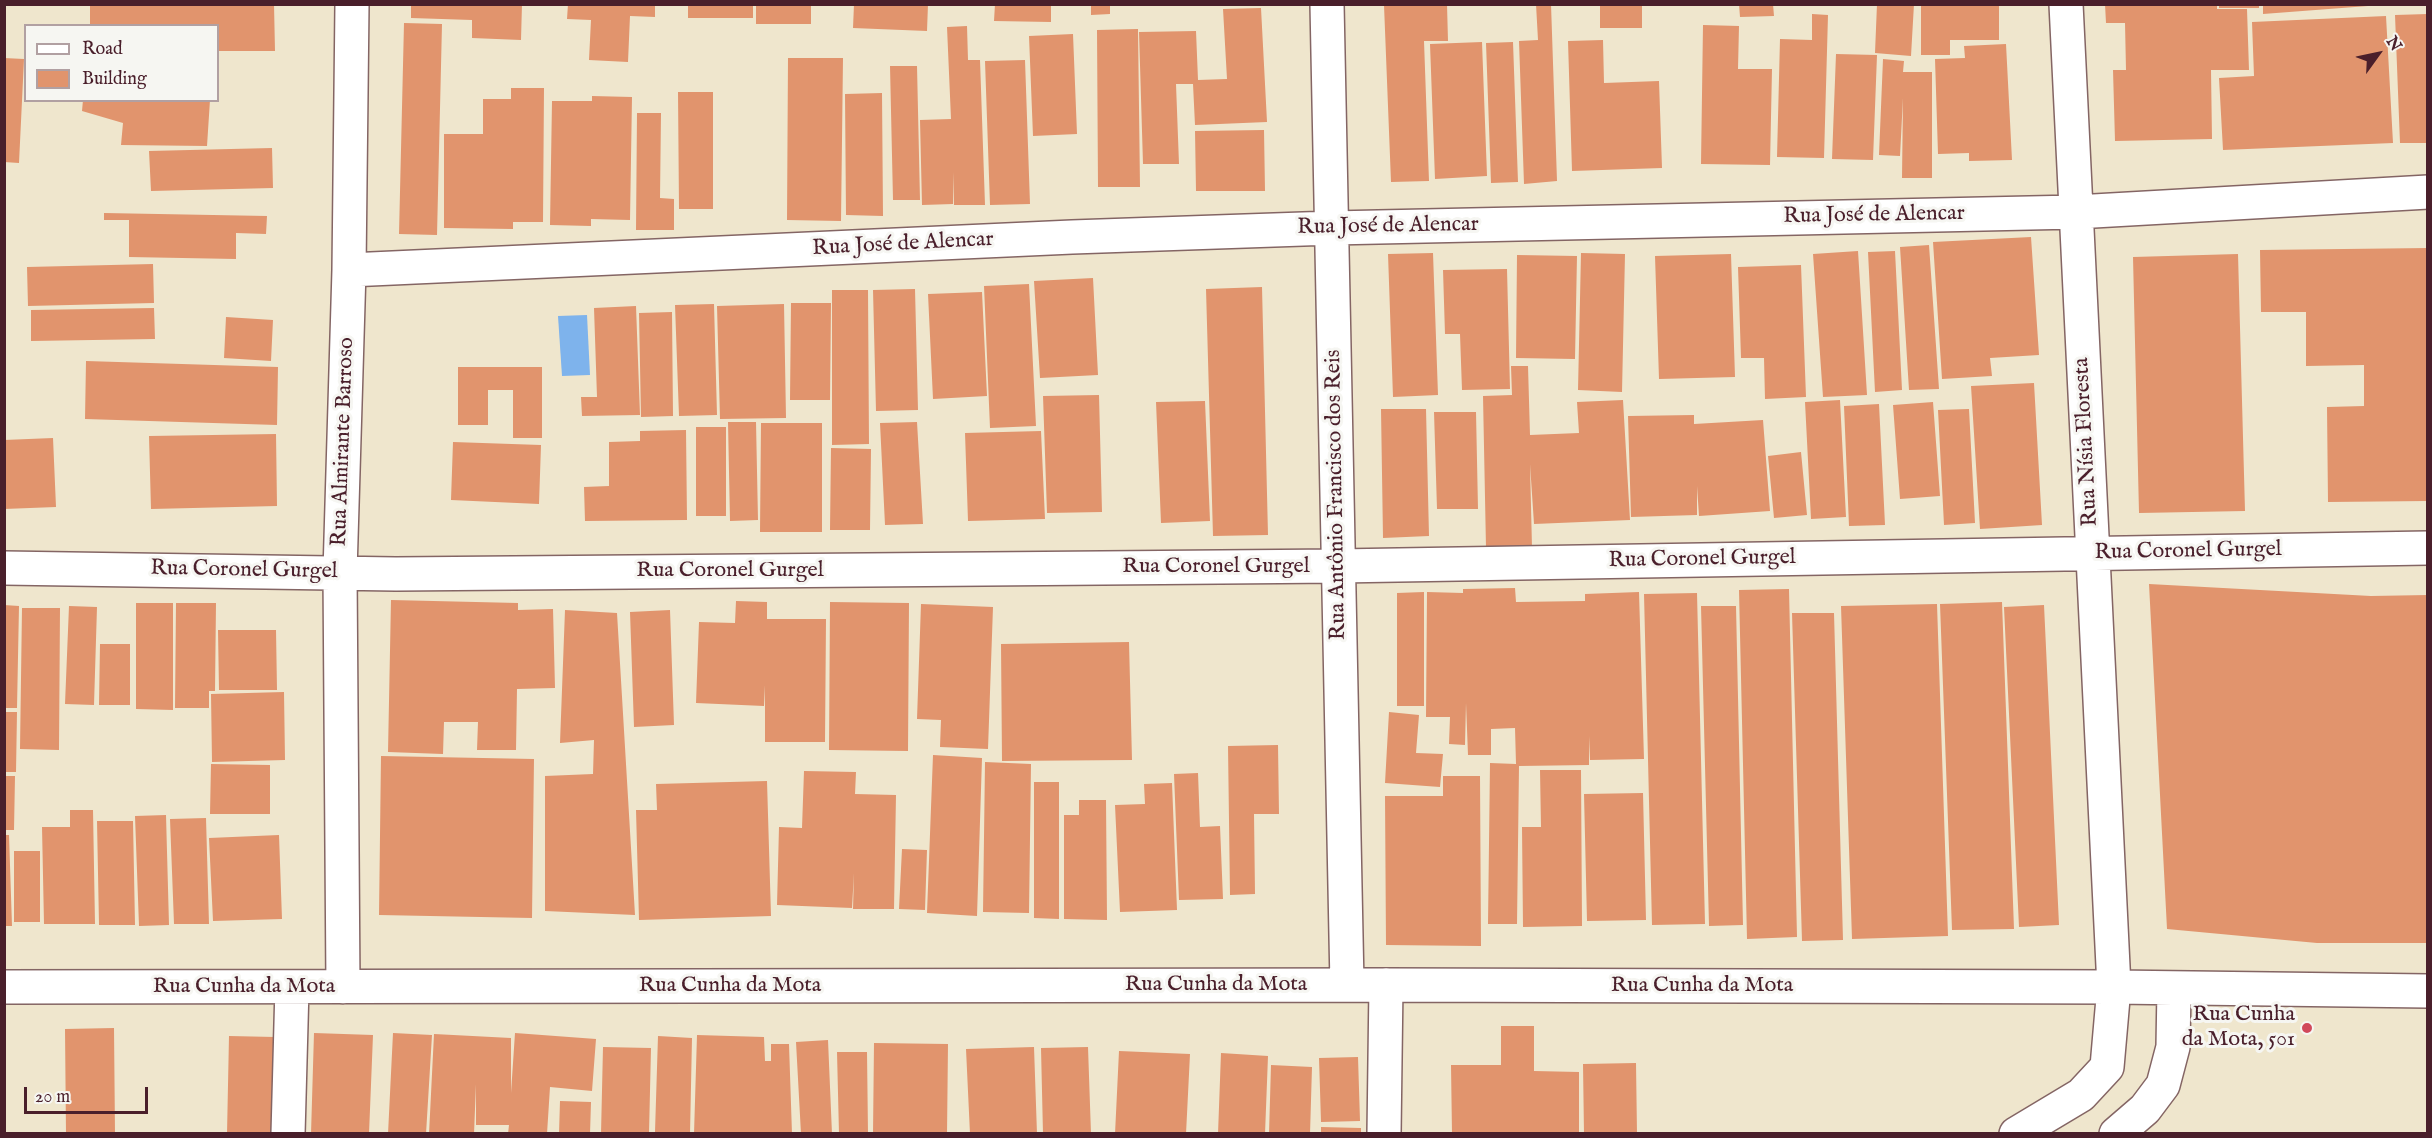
<!DOCTYPE html>
<html>
<head>
<meta charset="utf-8">
<style>
	body { margin:0 }
	#map { position:relative; width:2432px; height:1138px; overflow:hidden; background:#efe6cd; font-family:"IM FELL English",serif }
	canvas { display:block }
	.frame { position:absolute; inset:0; border:6px solid #4a1f2b; pointer-events:none }
	.legend { position:absolute; left:24px; top:24px; width:195px; height:78px; box-sizing:border-box; background:#f6f6f2; border:2px solid #b1a0a2; margin:0; padding:8px 10px; list-style:none; font-size:18px; color:#4a1f2b }
	.legend li { display:flex; align-items:center; gap:12px; height:30px }
	.legend b { width:30px; border:2px solid #b1a0a2 }
	.north { position:absolute; left:2348px; top:24px; width:60px; height:60px; -webkit-text-stroke:4px #f6f6f2; paint-order:stroke; rotate:57deg; font-size:16px; font-weight:700; line-height:24px; text-align:center; color:#4a1f2b }
	.north::after { content:''; display:block; margin:auto; width:21px; height:27px; background:#4a1f2b; clip-path:polygon(50% 0,100% 100%,50% 72%,0 100%) }
	.scale { position:absolute; left:24px; top:1087px; width:124px; height:27px; box-sizing:border-box; border:3px solid #4a1f2b; border-top:0; padding-left:8px; font-size:18px; line-height:21px; white-space:nowrap; color:#4a1f2b; -webkit-text-stroke:4px #f6f6f2; paint-order:stroke }
</style>
</head>
<body>
<div id="map">
<canvas width="2432" height="1138"></canvas>
<div class="frame"></div>
<ul class="legend">
<li><b style="height:8px;background:#fff"></b>Road</li>
<li><b style="height:16px;background:#e1946d"></b>Building</li>
</ul>
<div class="north">N</div>
<div class="scale">20 m</div>
</div>
<script>
const c = document.querySelector('canvas').getContext('2d');
c.lineJoin = 'round';
function fillPath(path, color) { c.fillStyle = color; c.fill(path, 'evenodd'); }
const poly = rows => new Path2D(rows.map(r => 'M' + r).join(''));
function strokePath(path, color, width, dash) { c.strokeStyle = color; c.lineWidth = width; c.lineCap = dash ? 'butt' : 'round'; c.setLineDash(dash || []); c.stroke(path); }
function drawText(font, color, halo, rows, align = 'center') {
  c.font = font + ' "IM FELL English",serif'; c.lineWidth = 6; c.setLineDash([]); c.textBaseline = 'middle'; c.strokeStyle = halo; c.fillStyle = color; for (const [text, x, y, turn = 0] of rows) {
    c.save(); c.translate(x, y); c.rotate((+turn || 0) * Math.PI / 180); c.textAlign = isNaN(turn) ? turn : align; if (halo) c.strokeText(text, 0, 0); c.fillText(text, 0, 0); c.restore();
  }
}
fillPath(poly([
	[587,315,590,375,562,376,558,316]
]), '#7eb3ec');
fillPath(poly([
	[90,4,274,4,275,51,218,51,218,26,90,26],
	[411,4,522,4,521,40,472,38,472,20,411,18],
	[568,4,655,4,655,17,630,16,628,62,589,60,591,20,567,19],
	[688,4,753,4,753,18,688,18],
	[756,4,811,4,811,24,756,24],
	[854,4,928,4,927,31,853,28],
	[995,4,1051,4,1051,22,994,21],
	[1091,4,1110,4,1110,14,1091,15],
	[1447,4,1448,41,1424,41,1429,181,1391,182,1384,5],
	[1536,4,1551,4,1557,181,1524,184,1519,41,1538,40],
	[1600,4,1642,4,1642,28,1600,28],
	[1739,4,1773,4,1774,16,1740,17],
	[1877,4,1914,4,1911,56,1875,53],
	[1921,4,1999,4,1999,40,1950,40,1950,55,1921,55],
	[2105,4,2217,4,2217,9,2247,9,2249,70,2211,70,2212,139,2115,141,2113,70,2126,70,2125,23,2106,23],
	[2219,4,2259,4,2259,8,2219,8],
	[2263,4,2368,4,2368,6,2263,14],
	[1261,8,1267,122,1195,125,1193,84,1176,84,1179,164,1143,164,1139,32,1196,31,1198,80,1227,79,1223,9],
	[1812,14,1828,15,1824,158,1777,157,1780,39,1812,40],
	[2428,14,2428,143,2400,143,2395,15],
	[2386,16,2393,143,2223,150,2219,78,2254,76,2252,22],
	[404,23,442,24,437,235,399,234],
	[1703,25,1739,26,1738,69,1772,69,1770,165,1701,164],
	[967,26,968,60,980,60,985,205,954,205,953,172,953,204,922,205,920,120,951,119,947,27],
	[1138,29,1140,187,1098,187,1097,30],
	[1073,34,1077,134,1033,136,1029,36],
	[1603,40,1604,83,1659,81,1662,168,1572,171,1568,41],
	[1482,42,1487,176,1435,179,1430,44],
	[1513,42,1518,182,1491,183,1486,43],
	[2006,44,2012,160,1969,161,1969,153,1938,154,1935,59,1965,58,1964,46],
	[1836,54,1877,55,1873,160,1832,159],
	[4,58,24,59,19,163,4,162],
	[788,58,843,58,841,221,787,220],
	[1883,59,1904,61,1903,72,1932,72,1932,178,1902,178,1903,98,1900,156,1879,155],
	[1025,60,1030,204,990,205,985,61],
	[890,66,917,66,920,200,893,200],
	[511,88,544,88,543,222,513,222,513,229,444,228,444,134,483,134,483,99,511,99],
	[678,92,713,92,713,209,679,209],
	[882,93,883,216,846,215,845,94],
	[592,96,632,97,630,220,591,219,591,226,550,225,552,101,592,101],
	[83,100,210,100,207,146,121,145,123,123,82,111],
	[637,113,661,113,660,198,674,199,674,230,636,230],
	[1264,130,1265,191,1196,191,1195,131],
	[272,148,273,188,151,191,149,151],
	[104,213,267,216,266,234,236,233,236,259,129,257,129,220,104,220],
	[2031,237,2039,355,1990,358,1992,376,1942,379,1933,242],
	[1929,245,1939,389,1909,390,1900,247],
	[2428,248,2428,501,2328,502,2327,407,2364,406,2364,365,2306,366,2306,312,2261,312,2260,250],
	[1858,251,1867,395,1823,397,1813,254],
	[1895,251,1902,390,1875,392,1868,252],
	[1433,253,1438,395,1393,397,1388,254],
	[1581,253,1625,254,1622,392,1578,390],
	[1731,254,1735,377,1659,379,1655,256],
	[2238,254,2245,511,2139,513,2133,257],
	[1517,255,1577,256,1575,359,1516,358],
	[153,264,154,303,28,306,27,267],
	[1801,265,1806,397,1765,399,1764,358,1741,358,1738,267],
	[1507,269,1510,389,1462,390,1460,334,1445,334,1443,270],
	[1093,278,1098,375,1040,378,1034,281],
	[1029,284,1036,426,990,428,984,286],
	[1262,287,1268,535,1213,536,1206,289],
	[915,289,918,410,876,411,873,290],
	[832,290,868,290,869,444,832,445],
	[982,292,987,396,933,399,928,294],
	[791,303,831,303,830,400,790,400],
	[714,304,717,415,679,416,675,305],
	[784,304,786,418,720,419,717,306],
	[636,306,640,415,582,416,581,397,597,397,594,308],
	[154,308,155,339,31,341,31,310],
	[672,312,673,416,641,417,639,313],
	[226,317,273,320,271,361,224,358],
	[86,361,278,367,277,425,85,419],
	[1511,366,1528,366,1530,435,1579,433,1577,402,1623,400,1630,520,1534,524,1530,464,1532,548,1486,548,1483,396,1512,395],
	[458,367,542,367,542,438,513,438,513,390,488,390,488,425,458,425],
	[2034,383,2042,525,1980,529,1971,386],
	[1099,395,1102,512,1047,513,1043,396],
	[1840,400,1846,517,1811,519,1805,402],
	[1205,401,1210,521,1161,523,1156,402],
	[1933,402,1940,496,1900,499,1893,405],
	[1879,404,1885,525,1849,526,1844,406],
	[1381,409,1426,409,1429,536,1383,538],
	[1969,409,1975,523,1944,525,1938,410],
	[1434,412,1476,412,1478,509,1437,509],
	[1694,415,1694,424,1763,420,1770,511,1699,516,1697,486,1697,515,1631,517,1628,416],
	[728,422,756,422,758,520,730,521],
	[917,422,923,524,885,525,880,423],
	[761,423,822,423,822,532,760,532],
	[696,427,726,427,726,516,696,516],
	[686,430,687,520,585,521,584,487,609,486,609,442,640,441,640,431],
	[1041,431,1045,519,968,521,965,433],
	[276,434,277,506,151,509,149,436],
	[53,438,56,507,4,509,4,440],
	[453,442,541,445,539,504,451,500],
	[831,448,871,449,870,530,830,530],
	[1801,452,1807,515,1774,518,1768,456],
	[2149,584,2371,596,2428,595,2428,943,2317,943,2167,929],
	[1515,588,1516,602,1585,601,1585,594,1639,592,1644,759,1590,760,1589,736,1589,765,1519,766,1517,924,1488,924,1490,763,1516,764,1515,728,1491,729,1491,755,1468,755,1466,703,1465,745,1449,744,1450,717,1426,717,1427,592,1463,593,1463,589],
	[1789,589,1797,937,1747,939,1739,590],
	[1424,592,1424,706,1397,706,1397,593],
	[1697,593,1705,924,1652,925,1644,594],
	[391,600,518,603,518,610,553,609,555,688,517,689,516,750,477,750,478,722,444,722,443,754,388,752],
	[736,601,767,602,767,619,826,619,825,742,765,742,765,685,764,706,696,703,699,622,735,623],
	[830,602,909,603,908,751,829,750],
	[2002,602,2014,929,1952,930,1940,604],
	[136,603,173,603,173,710,136,709],
	[176,603,216,603,215,691,209,691,209,708,175,708],
	[921,604,993,607,988,749,940,747,941,720,917,719],
	[1937,604,1948,936,1852,939,1841,606],
	[4,605,19,606,17,708,4,708],
	[2044,605,2059,925,2019,927,2004,607],
	[69,606,97,607,94,705,65,704],
	[1701,606,1736,606,1743,925,1709,926],
	[22,608,60,608,59,750,20,749],
	[565,610,617,613,635,915,545,911,545,776,593,774,594,740,560,743],
	[670,610,674,725,634,727,630,612],
	[1792,613,1834,613,1843,940,1802,941],
	[218,630,276,630,277,690,219,690],
	[1129,642,1132,760,1002,761,1001,644],
	[100,644,130,644,130,705,99,705],
	[284,692,285,760,212,762,211,694],
	[4,712,17,712,16,772,4,772],
	[1389,712,1419,715,1416,753,1443,754,1440,787,1385,783],
	[1278,745,1279,814,1254,814,1255,894,1230,895,1228,746],
	[933,755,982,758,977,916,927,913],
	[381,756,534,759,532,918,379,915],
	[985,762,1031,764,1029,913,983,912],
	[211,764,270,765,270,814,210,814],
	[1540,770,1581,770,1582,926,1523,927,1522,827,1541,827],
	[804,771,856,772,855,794,896,795,894,909,853,909,854,873,852,908,777,905,779,827,802,828],
	[1198,773,1200,827,1220,826,1223,899,1179,900,1174,774],
	[4,776,15,776,14,830,4,830],
	[1443,776,1480,776,1481,946,1386,945,1385,796,1443,796],
	[767,781,771,916,639,920,636,810,657,810,656,784],
	[1034,782,1059,782,1059,919,1034,918],
	[1172,783,1177,910,1120,912,1115,805,1145,804,1144,784],
	[1643,793,1646,920,1587,921,1584,794],
	[1079,800,1106,800,1107,920,1064,919,1064,815,1079,815],
	[70,810,93,810,95,924,44,924,42,827,70,827],
	[166,815,169,925,139,926,135,816],
	[206,818,209,924,174,924,170,819],
	[97,821,133,821,135,925,99,925],
	[4,835,9,835,12,926,4,926],
	[279,835,282,919,213,921,209,838],
	[902,849,927,850,925,910,899,909],
	[14,851,40,851,40,922,14,922],
	[1501,1026,1534,1026,1534,1071,1579,1072,1579,1134,1452,1134,1451,1065,1501,1065],
	[114,1028,115,1134,66,1134,65,1029],
	[314,1033,373,1035,369,1134,311,1134],
	[393,1033,432,1035,426,1134,388,1134],
	[515,1033,596,1039,592,1091,550,1087,547,1134,508,1134,509,1125,476,1125,476,1084,474,1134,429,1134,434,1034,511,1038,511,1093],
	[697,1035,764,1037,765,1061,771,1061,771,1044,789,1044,792,1134,694,1134],
	[229,1036,275,1037,274,1134,227,1134],
	[658,1036,692,1038,690,1134,655,1132],
	[828,1040,832,1134,801,1134,796,1042],
	[874,1043,948,1044,947,1134,873,1134],
	[603,1047,651,1048,649,1134,601,1134],
	[1034,1047,1037,1134,970,1134,966,1049],
	[1088,1047,1091,1134,1043,1134,1041,1048],
	[1119,1051,1190,1054,1186,1134,1115,1134],
	[837,1052,867,1052,868,1134,839,1134],
	[1221,1053,1268,1056,1265,1134,1218,1134],
	[1358,1057,1360,1121,1321,1122,1319,1058],
	[1636,1063,1637,1134,1584,1134,1583,1064],
	[1271,1065,1312,1067,1310,1134,1269,1134],
	[560,1101,591,1102,590,1134,559,1134],
	[1321,1127,1361,1128,1361,1134,1321,1134]
]), '#e1946d');
const minor = poly([
	[1327,4,1347,985],
	[349,270,1072,237,1332,228,2076,212,2428,192],
	[4,568,396,574,1338,566,2428,548],
	[4,987,1386,985,2114,987,2428,991],
	[343,987,340,572,349,270,352,4],
	[288,1134,292,987],
	[1384,1134,1386,985],
	[2016,1134,2081,1095,2107,1067,2114,987,2066,4],
	[2116,1134,2145,1109,2163,1085,2173,1047,2174,988]
]);
strokePath(minor, '#846564', 36);
strokePath(minor, '#fff', 33);
for (const [x, y, r, color] of [
	[2307,1028,6,"#d1495b"]
]) { const dot = new Path2D(); dot.arc(x, y, r, 0, 2 * Math.PI); c.fillStyle = color; c.fill(dot); strokePath(dot, '#f6f6f2', 2); }
drawText('22px', '#4a1f2b', '#f6f6f2', [
	["Rua José de Alencar",1874,216,-1],
	["Rua José de Alencar",1388,227,-1],
	["Rua José de Alencar",903,245,-3],
	["Rua Almirante Barroso",344,442,-88],
	["Rua Nísia Floresta",2087,442,-93],
	["Rua Antônio Francisco dos Reis",1337,495,-91],
	["Rua Coronel Gurgel",2188,552,-1],
	["Rua Coronel Gurgel",1702,560,-1],
	["Rua Coronel Gurgel",1216,567],
	["Rua Coronel Gurgel",244,571,1],
	["Rua Coronel Gurgel",730,571],
	["Rua Cunha da Mota",1216,985],
	["Rua Cunha da Mota",730,986],
	["Rua Cunha da Mota",1702,986],
	["Rua Cunha da Mota",244,987]
]);
drawText('22px', '#4a1f2b', '#f6f6f2', [
	["Rua Cunha",2295,1015],
	["da Mota, 501",2295,1040]
], 'right');
</script>
</body>
</html>
